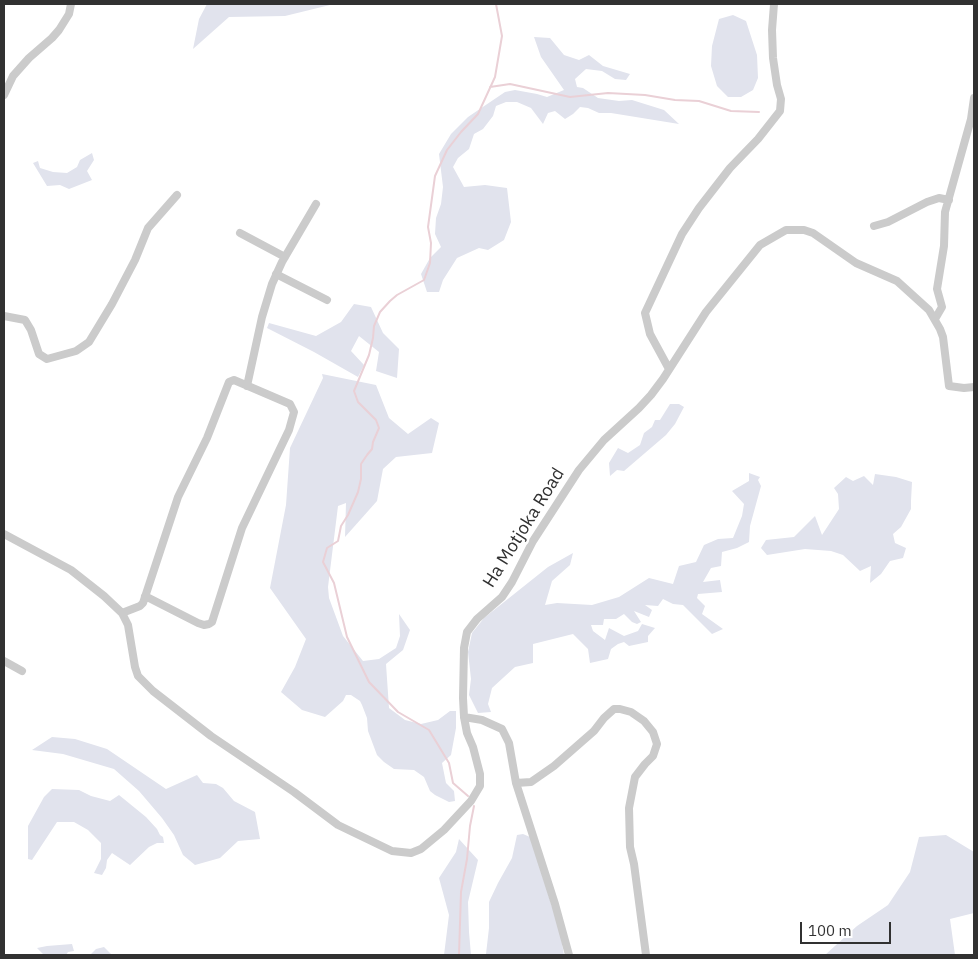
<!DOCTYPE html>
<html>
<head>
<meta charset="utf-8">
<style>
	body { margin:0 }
	#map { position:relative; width:978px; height:959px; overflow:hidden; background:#fff; font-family:"IBM Plex Sans",sans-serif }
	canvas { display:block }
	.frame { position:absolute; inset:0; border:5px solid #313131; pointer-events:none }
	.scale { position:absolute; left:800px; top:922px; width:91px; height:22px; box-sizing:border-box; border:2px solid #313131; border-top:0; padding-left:6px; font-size:15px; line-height:18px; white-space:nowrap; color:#313131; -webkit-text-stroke:4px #fff; paint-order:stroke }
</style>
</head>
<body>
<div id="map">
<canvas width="978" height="959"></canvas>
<div class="frame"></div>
<div class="scale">100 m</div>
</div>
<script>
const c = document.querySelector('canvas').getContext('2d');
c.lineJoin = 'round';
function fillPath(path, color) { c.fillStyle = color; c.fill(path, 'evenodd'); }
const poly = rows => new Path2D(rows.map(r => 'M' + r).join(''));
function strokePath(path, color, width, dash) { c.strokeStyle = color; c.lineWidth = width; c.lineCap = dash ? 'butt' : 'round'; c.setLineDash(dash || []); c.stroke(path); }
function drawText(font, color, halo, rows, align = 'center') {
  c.font = font + ' "IBM Plex Sans",sans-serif'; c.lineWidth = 5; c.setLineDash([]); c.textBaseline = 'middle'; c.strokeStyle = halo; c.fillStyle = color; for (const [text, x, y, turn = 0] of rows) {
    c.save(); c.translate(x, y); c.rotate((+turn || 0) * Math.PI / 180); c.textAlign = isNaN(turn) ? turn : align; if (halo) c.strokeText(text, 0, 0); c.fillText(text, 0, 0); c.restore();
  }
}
fillPath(poly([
	[207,4,334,4,285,16,229,17,193,49,199,19],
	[733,15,746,21,757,55,758,78,753,90,741,97,728,97,717,86,711,66,712,46,719,19],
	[534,37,550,38,564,55,579,60,589,55,603,66,630,74,626,80,615,79,602,71,586,69,575,79,577,87,583,88,598,98,619,101,632,100,664,110,679,124,611,113,599,113,588,108,580,107,573,114,565,119,555,111,548,113,543,124,531,108,517,102,506,102,496,106,493,116,483,129,474,134,469,149,458,158,453,167,464,187,485,185,507,188,511,222,504,240,488,250,479,248,457,258,443,280,439,292,427,292,421,274,430,258,441,247,435,234,436,218,441,204,443,187,439,154,451,134,468,117,505,92,515,90,537,94,547,97,564,90,541,57],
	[92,153,94,160,87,171,92,180,69,189,60,185,47,186,33,163,38,161,40,168,53,172,67,173,77,167,80,160],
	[354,304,371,307,383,333,399,349,397,378,376,371,379,352,359,336,351,351,364,365,358,377,314,352,267,328,269,323,316,336,341,322],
	[322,374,376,385,389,418,408,434,431,418,439,423,432,453,396,457,383,469,377,501,345,537,346,503,338,506,328,587,329,598,343,636,363,661,379,659,396,648,400,636,399,614,410,630,403,650,386,664,389,708,405,720,421,724,438,720,450,711,456,711,456,728,451,755,442,763,446,783,454,791,455,801,449,802,435,795,430,791,424,777,414,770,394,769,384,762,377,755,368,731,367,718,362,705,360,701,351,695,346,695,343,701,325,717,302,710,281,692,295,667,306,639,270,588,286,505,290,448,323,378],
	[670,404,679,404,684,407,675,424,666,435,624,471,617,470,610,476,609,463,618,448,628,453,640,445,644,433,652,427,655,420,660,420],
	[749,473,760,477,758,480,761,486,750,526,749,542,737,548,722,552,721,566,711,568,703,582,720,580,722,592,698,594,697,598,705,606,702,614,723,629,712,634,683,605,673,604,663,599,658,606,645,605,652,610,649,617,634,611,641,622,637,624,632,622,624,614,616,619,604,619,603,625,591,625,593,631,605,640,609,628,624,636,638,631,642,624,655,628,648,636,648,642,629,646,624,642,618,644,611,649,608,659,590,663,588,649,573,634,533,644,533,663,515,667,492,688,488,704,491,712,478,713,469,695,471,679,468,652,472,633,484,618,548,567,573,553,570,565,552,581,545,605,557,603,592,605,619,597,649,578,673,584,679,566,696,562,704,545,718,539,733,538,742,516,744,504,732,491,749,481],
	[875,474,896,477,912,482,911,501,911,509,901,527,893,534,895,543,906,548,903,558,890,561,881,574,870,583,871,566,860,571,843,555,831,551,805,549,767,555,761,548,766,540,794,537,815,516,822,535,839,509,838,494,834,488,846,477,853,481,864,476,873,485],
	[52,737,75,739,107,749,166,789,197,775,203,783,216,784,223,788,234,801,255,812,260,839,238,841,220,858,195,865,183,855,174,835,162,818,139,791,114,769,63,754,32,750],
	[52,789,79,790,91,796,110,801,119,795,146,817,157,829,160,835,163,837,164,843,157,843,149,847,130,865,112,853,107,860,106,868,102,875,94,873,101,859,101,843,88,830,74,822,57,822,32,860,28,859,28,826,44,797],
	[523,834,530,837,560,932,564,955,486,954,489,928,489,902,498,883,512,858,517,835],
	[946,835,974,852,974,913,950,919,955,955,825,955,857,926,888,905,910,872,919,837],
	[459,839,478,860,468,902,469,932,471,955,444,955,449,915,439,878,456,852],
	[72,944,74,951,68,952,66,955,44,955,37,948,47,946],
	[104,947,112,955,90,955,96,949]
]), '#e1e3ed');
strokePath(poly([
	[490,87,510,84,570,97,608,93,645,95,675,100,699,101,731,111,759,112],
	[468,796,453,783,449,763,429,730,398,712,369,682,347,637,334,583,323,562,327,548,338,541,341,526,348,515,358,492,361,479,361,464,367,455,372,449,373,442,379,428,376,420,358,402,354,391,369,355,373,338,374,326,380,312,390,301,397,295,424,280,430,263,431,243,428,227,435,176,447,150,461,132,478,114,495,77,502,36,496,4],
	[459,955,461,892,467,859,470,826,474,806]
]), '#ead0d6', 2);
strokePath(poly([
	[4,95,13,76,29,58,52,38,59,30,69,14,71,4],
	[874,226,888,222,927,202,939,198,949,200],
	[240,233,285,257],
	[276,274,327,300],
	[4,316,25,320,31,330,39,354,47,359,76,351,89,342,112,304,135,260,148,228,177,195],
	[935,319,942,307,937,289,944,246,945,212,971,119,974,98],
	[669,369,650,334,645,313,682,234,699,208,730,168,758,139,780,111,781,99,777,85,773,58,772,30,774,4],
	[247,386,262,317,272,284,282,262,316,204],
	[4,534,71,570,104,596,122,613,128,625,135,667,138,676,153,691,211,736,294,792,338,825,392,851,411,853,421,849,444,830,471,801,480,786,480,774,473,747,467,733,464,717,463,698,464,648,467,632,477,619,502,597,512,582,533,541,579,470,604,440,639,408,651,395,663,379,706,312,760,245,786,230,804,230,813,233,856,263,897,281,929,310,940,329,943,337,949,386,964,388,974,387],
	[122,613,140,606,143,603,178,497,207,438,229,382,234,380,290,404,294,412,289,430,242,528,212,622,209,624,204,625,198,623,145,596],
	[4,661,22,671],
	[464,717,482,720,502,729,509,743,516,783,555,904,569,955],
	[516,783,531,782,554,766,594,731,604,718,614,709,620,709,631,712,644,721,653,732,657,744,653,756,645,764,635,777,629,808,630,847,634,864,646,955]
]), '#cbcbcb', 8);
drawText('18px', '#313131', '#fff', [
	["Ha Motjoka Road",524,528,-58]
]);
</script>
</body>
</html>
